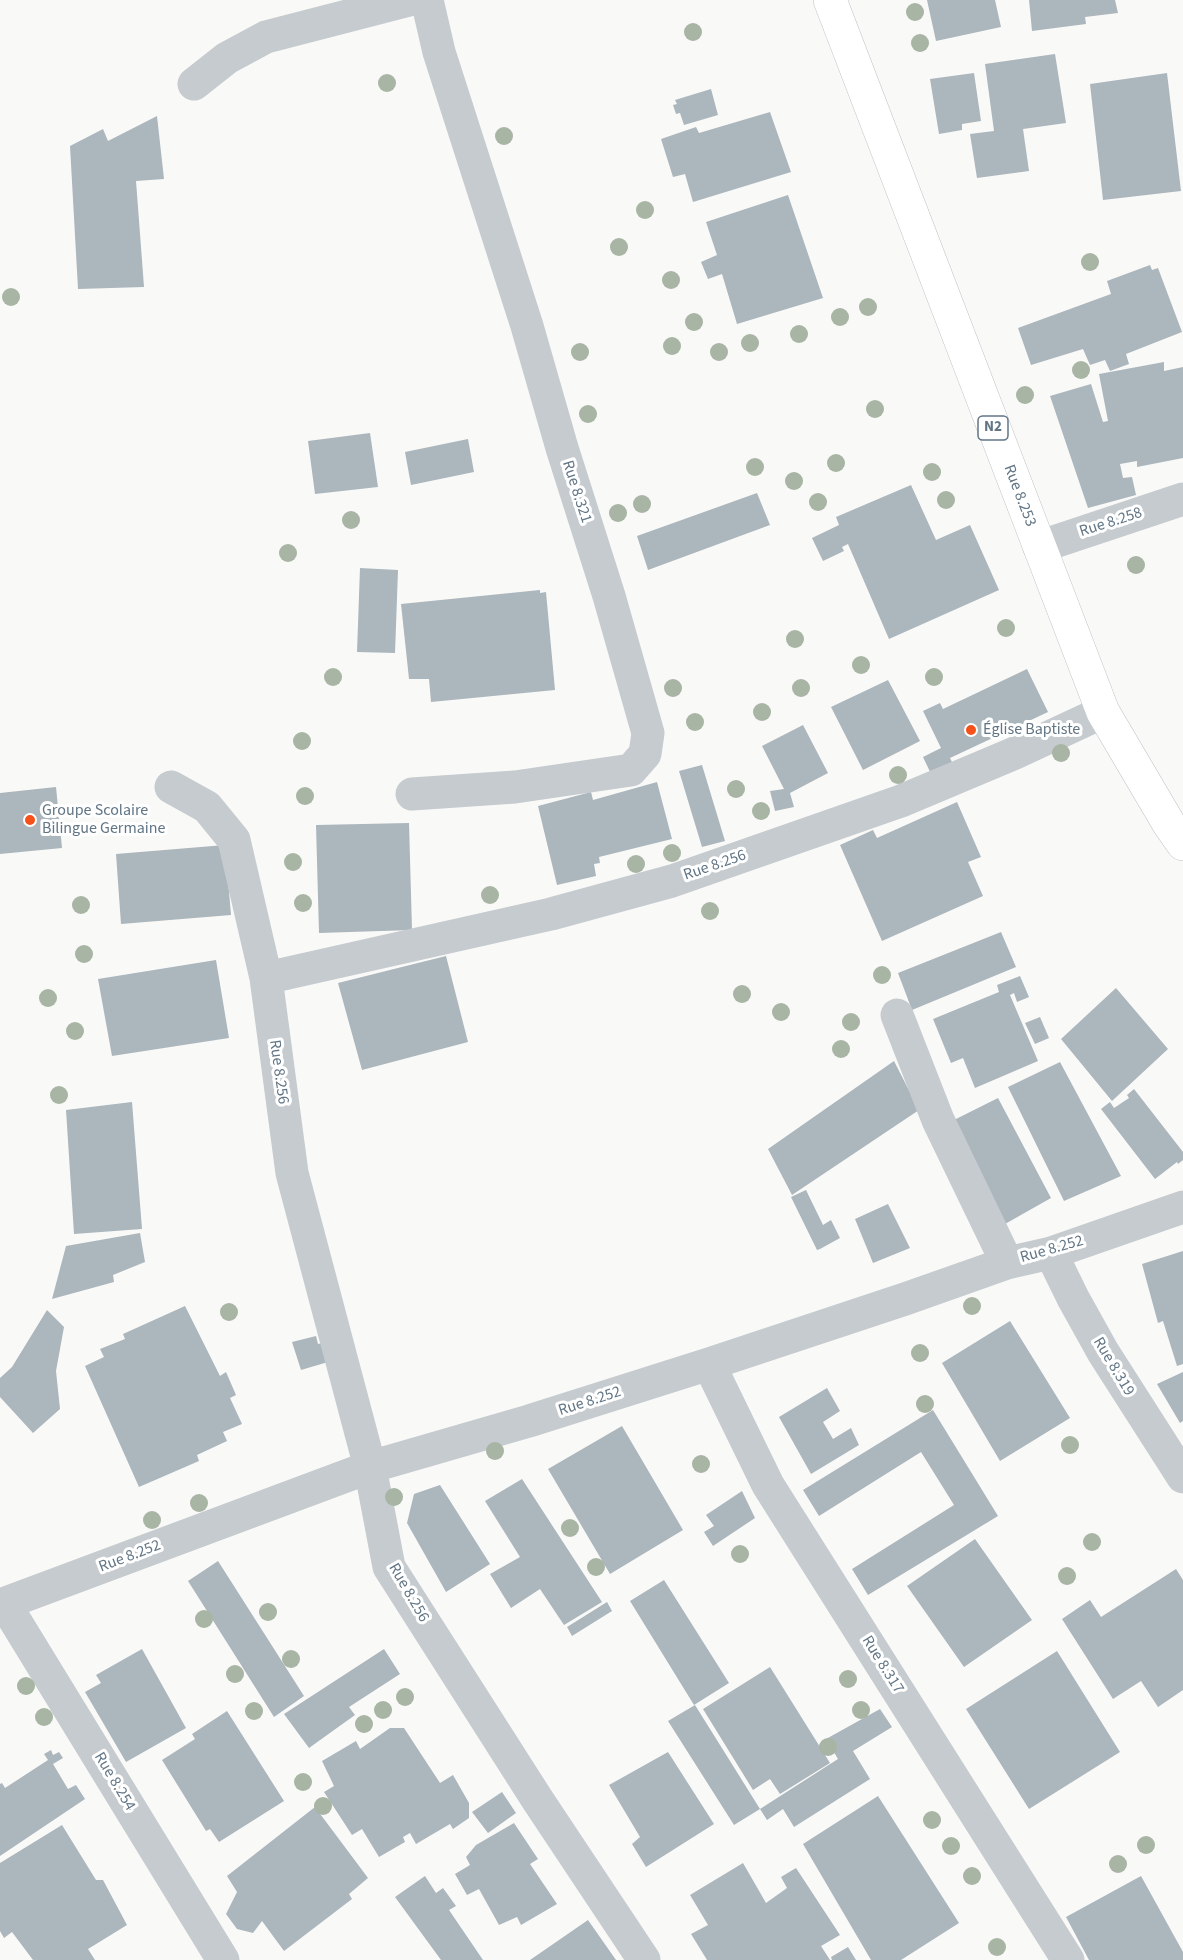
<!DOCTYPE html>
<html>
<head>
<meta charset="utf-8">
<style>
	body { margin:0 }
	canvas { display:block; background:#f9f9f7 }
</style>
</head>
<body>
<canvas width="1183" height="1960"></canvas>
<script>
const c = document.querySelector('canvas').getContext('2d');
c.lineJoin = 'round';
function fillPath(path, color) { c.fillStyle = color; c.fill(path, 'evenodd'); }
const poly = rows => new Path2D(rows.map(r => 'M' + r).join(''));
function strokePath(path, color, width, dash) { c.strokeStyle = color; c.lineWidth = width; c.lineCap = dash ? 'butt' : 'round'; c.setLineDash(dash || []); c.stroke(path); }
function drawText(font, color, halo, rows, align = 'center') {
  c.font = font + ' "Source Sans 3",sans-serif'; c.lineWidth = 6; c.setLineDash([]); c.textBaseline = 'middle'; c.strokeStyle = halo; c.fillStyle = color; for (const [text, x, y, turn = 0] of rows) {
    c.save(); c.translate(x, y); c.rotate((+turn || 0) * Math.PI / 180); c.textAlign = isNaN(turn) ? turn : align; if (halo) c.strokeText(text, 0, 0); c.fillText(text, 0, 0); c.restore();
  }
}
fillPath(poly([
	[927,0,995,0,1001,27,936,41],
	[1029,0,1115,0,1118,13,1085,17,1086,24,1032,31],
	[1055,54,1066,123,1023,129,1029,171,977,178,970,134,994,131,985,64],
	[974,73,981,121,962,124,962,130,939,134,930,79],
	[1167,73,1181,191,1103,200,1090,84],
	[711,89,718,115,684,125,680,113,676,114,673,105,677,104,675,100],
	[770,112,791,172,693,202,685,174,673,177,661,139,696,127,699,133],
	[157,116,164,179,136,181,144,287,78,289,70,146,103,129,108,141],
	[788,195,823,298,737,324,722,274,708,279,701,262,717,255,706,222],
	[1150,265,1152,270,1158,268,1182,332,1126,354,1129,364,1110,371,1105,360,1090,365,1083,349,1031,365,1018,328,1111,294,1107,281],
	[1164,362,1164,371,1183,367,1183,458,1137,467,1137,461,1120,464,1123,478,1132,477,1136,495,1088,508,1050,396,1091,384,1103,422,1108,421,1099,374],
	[370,433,378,487,315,494,308,441],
	[468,439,474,472,411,485,405,452],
	[911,485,936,540,970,525,999,590,889,639,848,544,842,547,844,551,823,561,812,538,839,525,836,517],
	[757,493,770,525,648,570,637,536],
	[360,568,398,570,395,653,357,652],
	[540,590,540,593,546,592,555,690,431,702,429,679,409,679,401,604],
	[1027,669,1048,712,950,758,954,766,932,776,923,757,941,748,923,711,940,703,943,709],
	[888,680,920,741,863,770,831,707],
	[803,725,828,773,790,793,794,807,775,811,770,791,784,789,762,746],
	[702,765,725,841,702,847,679,771],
	[657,782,672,839,599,857,600,863,594,864,596,876,557,885,538,806,591,792,593,800],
	[56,787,62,848,0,854,0,793],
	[957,802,981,857,968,862,983,896,882,941,840,845,873,830,877,838],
	[409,823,412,930,319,933,316,825],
	[225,845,231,915,121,924,116,854],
	[1001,932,1016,967,912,1010,898,973],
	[446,956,468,1042,362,1070,338,983],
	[216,960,229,1038,112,1056,98,979],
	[1020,976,1029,997,1017,1002,1014,993,1010,995,1038,1061,975,1088,963,1058,951,1063,933,1019,999,992,997,985],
	[1116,988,1168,1049,1112,1101,1061,1039],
	[1040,1017,1049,1038,1035,1044,1025,1023],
	[894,1061,919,1110,792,1195,768,1149],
	[1060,1062,1121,1176,1064,1201,1008,1087],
	[1134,1089,1183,1152,1183,1160,1178,1164,1177,1162,1155,1179,1101,1109,1110,1102,1114,1108,1129,1098,1127,1095],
	[998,1098,1051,1198,1005,1224,952,1121],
	[132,1102,142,1229,74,1234,66,1110],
	[806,1190,823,1225,831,1220,840,1238,820,1249,817,1250,791,1197],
	[888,1204,910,1248,873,1263,855,1219],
	[140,1233,145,1262,113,1275,114,1282,52,1299,66,1246],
	[1183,1251,1183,1364,1177,1366,1163,1321,1158,1323,1142,1264],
	[185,1306,220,1376,226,1372,236,1395,230,1398,242,1424,223,1432,227,1441,197,1455,199,1461,139,1487,85,1366,104,1357,100,1349,125,1339,123,1334],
	[47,1310,64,1327,56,1371,60,1409,33,1433,0,1397,0,1378,12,1367],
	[1010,1321,1070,1418,1000,1461,942,1363],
	[316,1336,318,1344,322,1343,328,1362,301,1370,292,1342],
	[1183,1372,1183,1421,1180,1423,1157,1384],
	[827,1388,840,1411,823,1422,833,1439,851,1428,859,1445,811,1474,779,1417],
	[933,1410,998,1516,868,1595,852,1569,954,1505,921,1452,819,1516,803,1490],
	[622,1426,683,1530,610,1574,548,1469],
	[522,1479,602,1602,564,1625,540,1589,511,1608,490,1574,520,1557,485,1501],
	[440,1485,490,1564,446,1592,407,1523,414,1494],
	[742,1491,755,1518,713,1546,704,1532,714,1526,706,1515],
	[975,1539,1032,1620,964,1667,907,1586],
	[218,1561,304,1696,274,1717,188,1581],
	[1176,1569,1183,1580,1183,1690,1158,1707,1141,1681,1113,1699,1062,1619,1090,1600,1101,1617],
	[664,1580,729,1683,694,1705,630,1601],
	[607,1602,612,1611,572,1636,567,1627],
	[142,1649,186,1728,126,1762,85,1692,101,1683,96,1675],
	[384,1649,400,1674,349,1707,355,1715,309,1748,284,1714],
	[1057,1651,1120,1752,1029,1809,966,1709],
	[770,1667,830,1763,780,1794,770,1779,753,1790,703,1709],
	[695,1705,760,1809,734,1825,668,1721],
	[880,1709,892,1727,853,1751,870,1779,794,1827,783,1809,767,1820,760,1809,838,1759,826,1739],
	[227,1711,284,1801,219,1842,210,1829,206,1831,162,1760,195,1739,192,1734],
	[390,1728,404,1728,440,1783,453,1775,469,1803,469,1818,453,1829,450,1824,416,1844,410,1833,403,1837,405,1842,379,1857,362,1829,352,1835,324,1792,334,1786,322,1761,356,1741,360,1749],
	[51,1750,53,1755,59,1752,63,1758,53,1764,68,1789,76,1785,85,1799,0,1856,0,1784,2,1783,5,1788,48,1760,44,1754],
	[668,1752,714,1824,646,1867,632,1844,640,1837,609,1785],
	[502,1792,516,1813,488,1833,472,1812],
	[878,1796,959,1923,901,1960,871,1960,803,1844],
	[315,1807,368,1878,349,1894,352,1899,284,1951,262,1921,253,1933,237,1929,226,1914,237,1892,227,1876],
	[514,1823,538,1859,530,1864,557,1904,521,1925,517,1917,499,1925,479,1889,467,1895,455,1874,470,1865,466,1857,476,1845],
	[62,1825,96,1880,103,1880,127,1925,88,1949,95,1960,33,1960,12,1932,4,1938,0,1931,0,1863],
	[743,1863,766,1903,787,1888,781,1877,796,1868,840,1935,821,1946,830,1960,707,1960,691,1934,708,1925,690,1895],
	[425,1876,436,1893,443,1888,456,1906,449,1910,483,1960,441,1960,395,1897],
	[1141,1876,1183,1952,1183,1960,1089,1960,1066,1917],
	[588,1920,616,1960,530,1960],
	[848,1947,856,1960,832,1960,831,1957]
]), '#acb6bd');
const highway = poly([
	[830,0,1103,712,1169,824,1183,844]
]);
strokePath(highway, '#bbbfc2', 34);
strokePath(poly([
	[194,84,227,58,266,37,409,0],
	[1039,547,1183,499],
	[171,787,207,807,234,840,266,978],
	[412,794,515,787,631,770,645,754,648,733,609,596,562,448,527,326,439,52,427,0],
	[897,1015,938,1120,1007,1263],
	[1051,1253,1073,1298,1103,1352,1183,1477],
	[709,1364,768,1485,1068,1960],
	[5,1604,223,1960],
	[0,1605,370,1467,529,1421,709,1364,905,1299,1007,1263,1051,1253,1183,1207],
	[644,1960,537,1799,389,1567,370,1467,292,1173,266,978,551,914,672,881,901,801,1015,753,1103,712]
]), '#c6cbcf', 33);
strokePath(highway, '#fff', 33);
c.fillStyle = '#a8b4a4';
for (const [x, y] of [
	[915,12],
	[693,32],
	[920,43],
	[387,83],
	[504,136],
	[645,210],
	[619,247],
	[1090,262],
	[671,280],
	[11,297],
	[868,307],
	[840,317],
	[694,322],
	[799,334],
	[750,343],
	[672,346],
	[580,352],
	[719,352],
	[1081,370],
	[1025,395],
	[875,409],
	[588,414],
	[836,463],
	[755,467],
	[932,472],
	[794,481],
	[946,500],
	[818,502],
	[642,504],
	[618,513],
	[351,520],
	[288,553],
	[1136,565],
	[1006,628],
	[795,639],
	[861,665],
	[333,677],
	[934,677],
	[673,688],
	[801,688],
	[762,712],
	[695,722],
	[302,741],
	[1061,753],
	[898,775],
	[736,789],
	[305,796],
	[761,811],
	[672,853],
	[293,862],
	[636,864],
	[490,895],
	[303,903],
	[81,905],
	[710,911],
	[84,954],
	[882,975],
	[742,994],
	[48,998],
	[781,1012],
	[851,1022],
	[75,1031],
	[841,1049],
	[59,1095],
	[972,1306],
	[229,1312],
	[920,1353],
	[925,1404],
	[1070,1445],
	[495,1451],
	[701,1464],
	[394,1497],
	[199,1503],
	[152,1520],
	[570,1528],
	[1092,1542],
	[740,1554],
	[596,1567],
	[1067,1576],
	[268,1612],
	[204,1619],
	[291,1659],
	[235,1674],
	[848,1679],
	[26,1686],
	[405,1697],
	[383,1710],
	[861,1710],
	[254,1711],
	[44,1717],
	[364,1724],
	[828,1747],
	[303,1782],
	[323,1806],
	[932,1820],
	[1146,1845],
	[951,1846],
	[1118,1864],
	[972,1876],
	[997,1947]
]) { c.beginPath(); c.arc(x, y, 9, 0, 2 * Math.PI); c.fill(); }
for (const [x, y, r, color] of [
	[971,730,6,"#f5511b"],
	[30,820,6,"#f5511b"]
]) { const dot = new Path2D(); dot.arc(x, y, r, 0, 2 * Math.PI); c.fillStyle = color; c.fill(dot); strokePath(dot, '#fff', 2); }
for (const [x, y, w] of [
	[993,428,30]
]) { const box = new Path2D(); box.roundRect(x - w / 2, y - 12, w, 24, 4.5); c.fillStyle = '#fff'; c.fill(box); strokePath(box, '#617585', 1.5); }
drawText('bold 15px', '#617585', null, [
	["N2",993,428]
]);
drawText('16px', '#617585', '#fff', [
	["Rue 8.321",576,492,72],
	["Rue 8.253",1019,496,69],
	["Rue 8.258",1111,523,-18],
	["Rue 8.256",715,866,-19],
	["Rue 8.256",278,1072,82],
	["Rue 8.252",1052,1250,-16],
	["Rue 8.319",1113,1367,59],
	["Rue 8.252",590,1402,-18],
	["Rue 8.252",130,1557,-21],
	["Rue 8.256",408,1593,60],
	["Rue 8.317",882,1665,58],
	["Rue 8.254",114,1782,59]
]);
drawText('16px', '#617585', '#fff', [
	["Église Baptiste",983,730],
	["Groupe Scolaire",42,811],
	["Bilingue Germaine",42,829]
], 'left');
</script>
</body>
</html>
